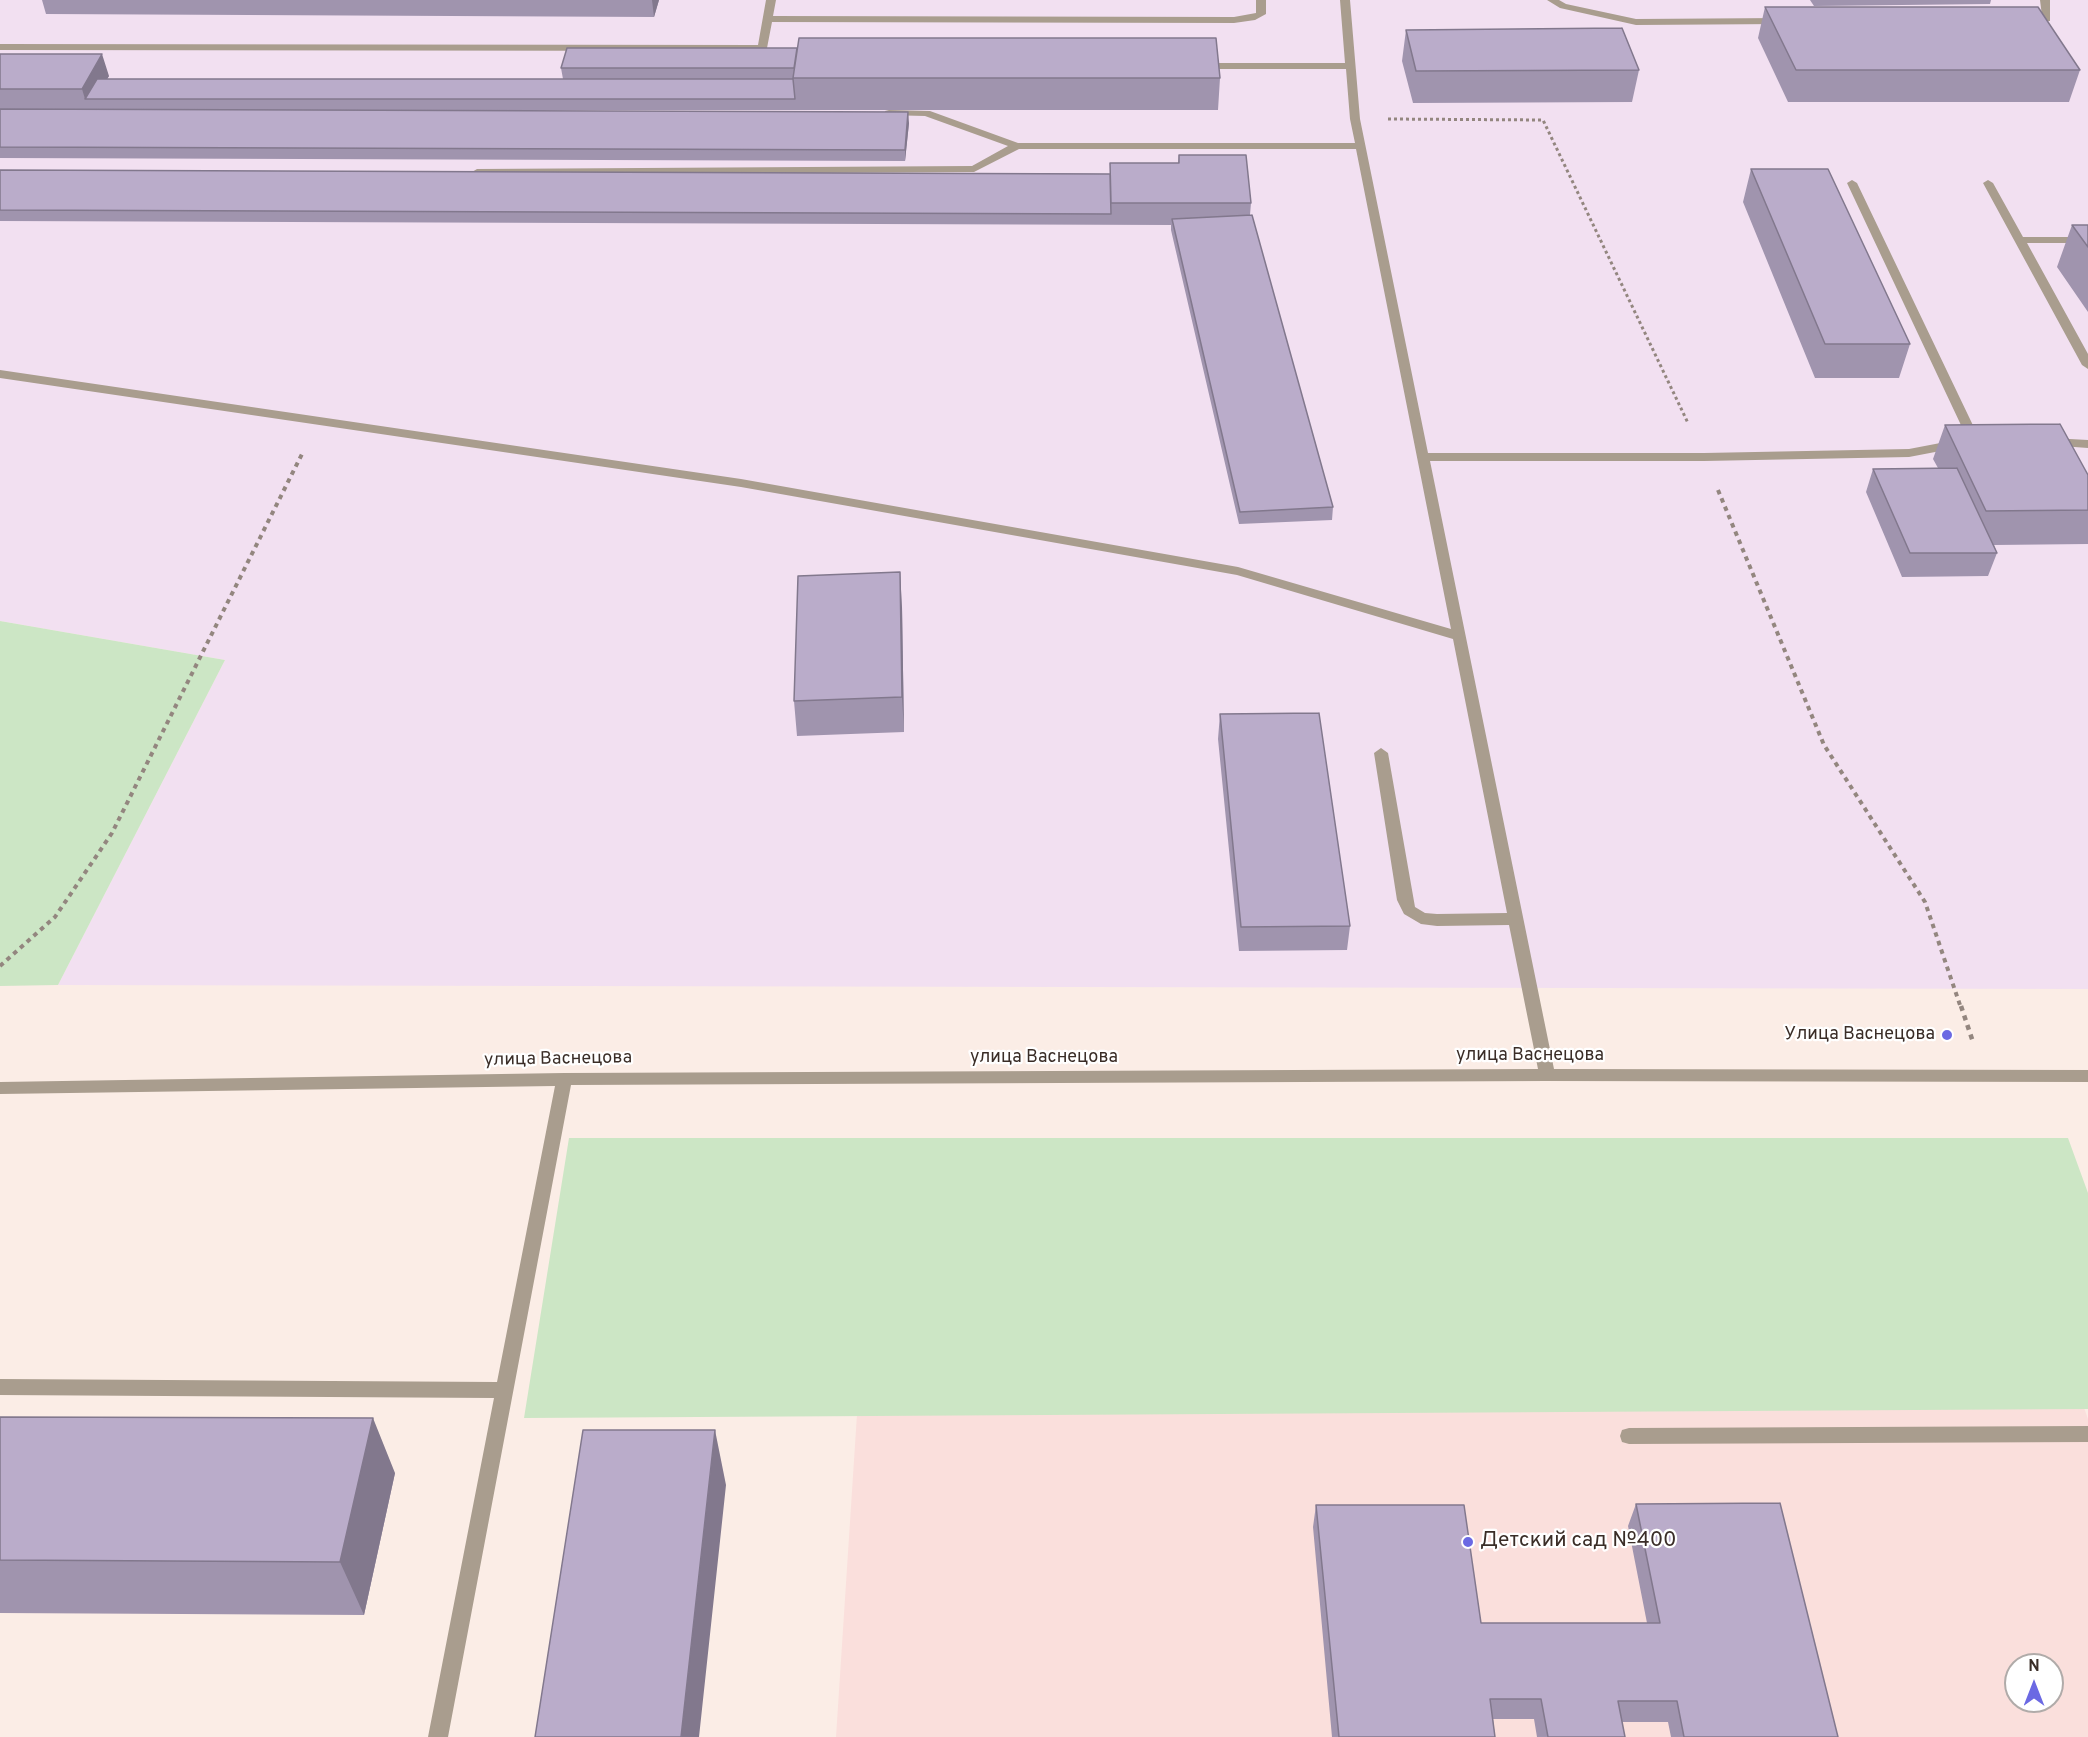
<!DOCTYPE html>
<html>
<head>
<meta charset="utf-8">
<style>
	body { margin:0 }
	#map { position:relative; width:2088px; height:1737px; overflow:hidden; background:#fbede6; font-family:Overpass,sans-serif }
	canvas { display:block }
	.north { position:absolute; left:2004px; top:1653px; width:60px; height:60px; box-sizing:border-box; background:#fff; border:2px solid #b0aba9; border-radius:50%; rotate:0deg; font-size:16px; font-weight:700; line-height:24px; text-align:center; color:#3a2d27 }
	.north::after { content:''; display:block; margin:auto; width:21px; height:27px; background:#6b69e3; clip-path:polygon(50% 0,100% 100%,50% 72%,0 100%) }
</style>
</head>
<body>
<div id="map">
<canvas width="2088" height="1737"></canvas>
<div class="north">N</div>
</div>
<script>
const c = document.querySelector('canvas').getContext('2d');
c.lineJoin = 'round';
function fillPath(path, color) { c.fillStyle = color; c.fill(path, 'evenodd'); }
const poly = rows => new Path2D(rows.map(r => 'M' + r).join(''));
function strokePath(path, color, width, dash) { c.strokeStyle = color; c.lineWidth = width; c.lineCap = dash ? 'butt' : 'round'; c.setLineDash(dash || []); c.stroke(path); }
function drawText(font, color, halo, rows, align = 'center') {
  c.font = font + ' Overpass,sans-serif'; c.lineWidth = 4.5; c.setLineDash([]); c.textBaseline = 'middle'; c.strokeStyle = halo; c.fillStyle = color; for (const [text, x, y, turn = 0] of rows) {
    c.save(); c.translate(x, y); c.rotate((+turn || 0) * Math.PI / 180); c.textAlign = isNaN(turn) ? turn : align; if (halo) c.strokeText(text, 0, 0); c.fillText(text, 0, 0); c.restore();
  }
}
fillPath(poly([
	[0,0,2088,0,2088,989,58,985,225,660,0,621]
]), '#f2e0f1');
fillPath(poly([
	[863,1322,2054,1323,2088,1419,2088,1737,836,1737],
	[2016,1665,2052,1665,2052,1701,2016,1701]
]), '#fadfdc');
fillPath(poly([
	[0,621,225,660,58,985,0,986],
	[569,1138,2068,1138,2088,1193,2088,1409,524,1418]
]), '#cce6c5');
strokePath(poly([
	[1388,119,1543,120,1688,423]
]), '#93867f', 3, [3, 3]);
strokePath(poly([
	[1718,490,1824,745,1925,902,1961,1008],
	[0,966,55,917,112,833,303,452]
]), '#93867f', 4, [4.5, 4.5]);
strokePath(poly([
	[1961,1006,1973,1042]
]), '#93867f', 4.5, [5, 5]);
fillPath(poly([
	[766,0,776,0,773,16,1234,17,1256,13,1256,0,1266,0,1266,14,1255,20,1234,23,772,22,767,48,762,51,0,50,0,44,758,45,766,0],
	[1340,0,1350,0,1360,119,1428,453,1704,453,1909,449,1956,440,1962,444,1956,448,1909,457,1704,461,1430,461,1554,1069,2088,1070,2088,1082,1547,1081,571,1085,448,1737,428,1737,494,1398,0,1395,0,1379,497,1382,555,1086,0,1094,0,1082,564,1073,1538,1069,1509,925,1437,926,1421,924,1404,914,1397,900,1374,753,1381,748,1388,753,1415,907,1425,913,1437,914,1507,913,1453,639,1237,575,741,487,0,378,0,370,741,479,1238,567,1451,629,1356,149,1019,149,974,172,477,175,472,172,477,169,972,166,1008,146,925,116,885,115,885,111,889,110,930,111,1018,143,1355,143,1350,119,1346,69,1199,69,1194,66,1199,63,1345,63,1340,0],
	[1547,0,1559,0,1566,4,1636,19,1782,18,1787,21,1782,24,1636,25,1560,8,1547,0],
	[2040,0,2050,0,2050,21,2022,22,2022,18,2042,16,2040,0],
	[1852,180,1857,183,1980,440,1978,443,1970,443,1968,440,1847,183,1852,180],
	[1988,180,1993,183,2023,237,2088,237,2088,243,2027,243,2088,354,2088,369,2082,365,1983,183,1988,180],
	[2051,438,2088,440,2088,448,2047,445,2045,442,2047,439,2051,438],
	[2088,1426,2088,1442,1629,1444,1622,1442,1620,1436,1622,1430,1629,1428,2088,1426]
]), '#a99d8e');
fillPath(poly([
	[42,0,659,0,654,17,46,14],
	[1810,0,1991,0,1990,4,1814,6],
	[1765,7,2080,70,2069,102,1788,102,1758,38],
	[1406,30,1639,70,1632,102,1413,103,1402,61],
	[567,48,1220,78,1218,110,429,110,909,123,905,161,0,158,0,54,109,76,107,79,563,79,561,68],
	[1179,155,1251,203,1250,215,1333,507,1332,520,1239,524,1171,230,1171,225,0,221,0,170,1110,174,1110,163,1178,163],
	[1751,169,1910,344,1899,378,1815,378,1743,202],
	[2072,225,2088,225,2088,312,2057,267],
	[1945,425,2088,475,2088,544,1994,545,1997,553,1988,576,1902,577,1866,492,1873,469,1938,468,1933,459],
	[902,607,904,732,797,736,794,701],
	[1220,714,1350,926,1347,950,1239,951,1218,739],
	[0,1417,395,1473,364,1615,0,1613],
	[1636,1504,1838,1737,1671,1737,1668,1722,1622,1722,1625,1737,1537,1737,1534,1719,1493,1719,1495,1737,1332,1737,1313,1527,1316,1505,1481,1623,1647,1623,1628,1526]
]), '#a094ae');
fillPath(poly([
	[652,0,659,0,654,17],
	[102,54,109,76,95,99,85,99,82,89],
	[908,112,909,123,905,161,905,150],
	[900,572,902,607,904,732,902,697],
	[373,1418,395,1473,364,1615,340,1562],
	[715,1430,726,1485,699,1737,681,1737]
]), '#82788d');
const building = poly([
	[1765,7,2038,7,2080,70,1796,70,1765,7],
	[1622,28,1639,70,1416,71,1406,30,1622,28],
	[799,38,1216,38,1220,78,793,78,799,38],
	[567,48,797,48,794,68,561,68,567,48],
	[0,54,102,54,82,89,0,89,0,54],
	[97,79,793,79,795,99,85,99,97,79],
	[0,109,908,112,905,150,0,147,0,109],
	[1179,155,1246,155,1251,203,1111,203,1110,163,1179,163,1179,155],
	[1751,169,1828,169,1910,344,1825,344,1751,169],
	[0,170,1110,174,1111,214,0,210,0,170],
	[1252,215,1333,507,1240,512,1172,219,1252,215],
	[2072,225,2088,225,2088,247,2072,225],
	[2060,424,2088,475,2088,510,1986,511,1945,425,2060,424],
	[1957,468,1997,553,1910,553,1873,469,1957,468],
	[900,572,902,697,794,701,798,576,900,572],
	[1319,713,1350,926,1241,927,1220,714,1319,713],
	[0,1417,373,1418,340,1562,0,1560,0,1417],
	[583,1430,715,1430,681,1737,535,1737,583,1430],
	[1780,1503,1838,1737,1684,1737,1677,1701,1618,1701,1625,1737,1548,1737,1541,1699,1490,1699,1495,1737,1339,1737,1316,1505,1464,1505,1481,1623,1660,1623,1636,1504,1780,1503]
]);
fillPath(building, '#baacca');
strokePath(building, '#82788d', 1.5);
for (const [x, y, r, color] of [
	[1947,1035,6,"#6b69e3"],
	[1468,1542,6,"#6b69e3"]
]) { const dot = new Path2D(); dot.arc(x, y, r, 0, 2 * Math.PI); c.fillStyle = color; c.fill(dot); strokePath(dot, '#fff', 2); }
drawText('18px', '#3a2d27', '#fff', [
	["Улица Васнецова",1935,1035]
], 'right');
drawText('18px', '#3a2d27', '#fff', [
	["улица Васнецова",1530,1056],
	["улица Васнецова",1044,1058],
	["улица Васнецова",558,1060,-1]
]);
drawText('21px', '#3a2d27', '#fff', [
	["Детский сад №400",1480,1542]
], 'left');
</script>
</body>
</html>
